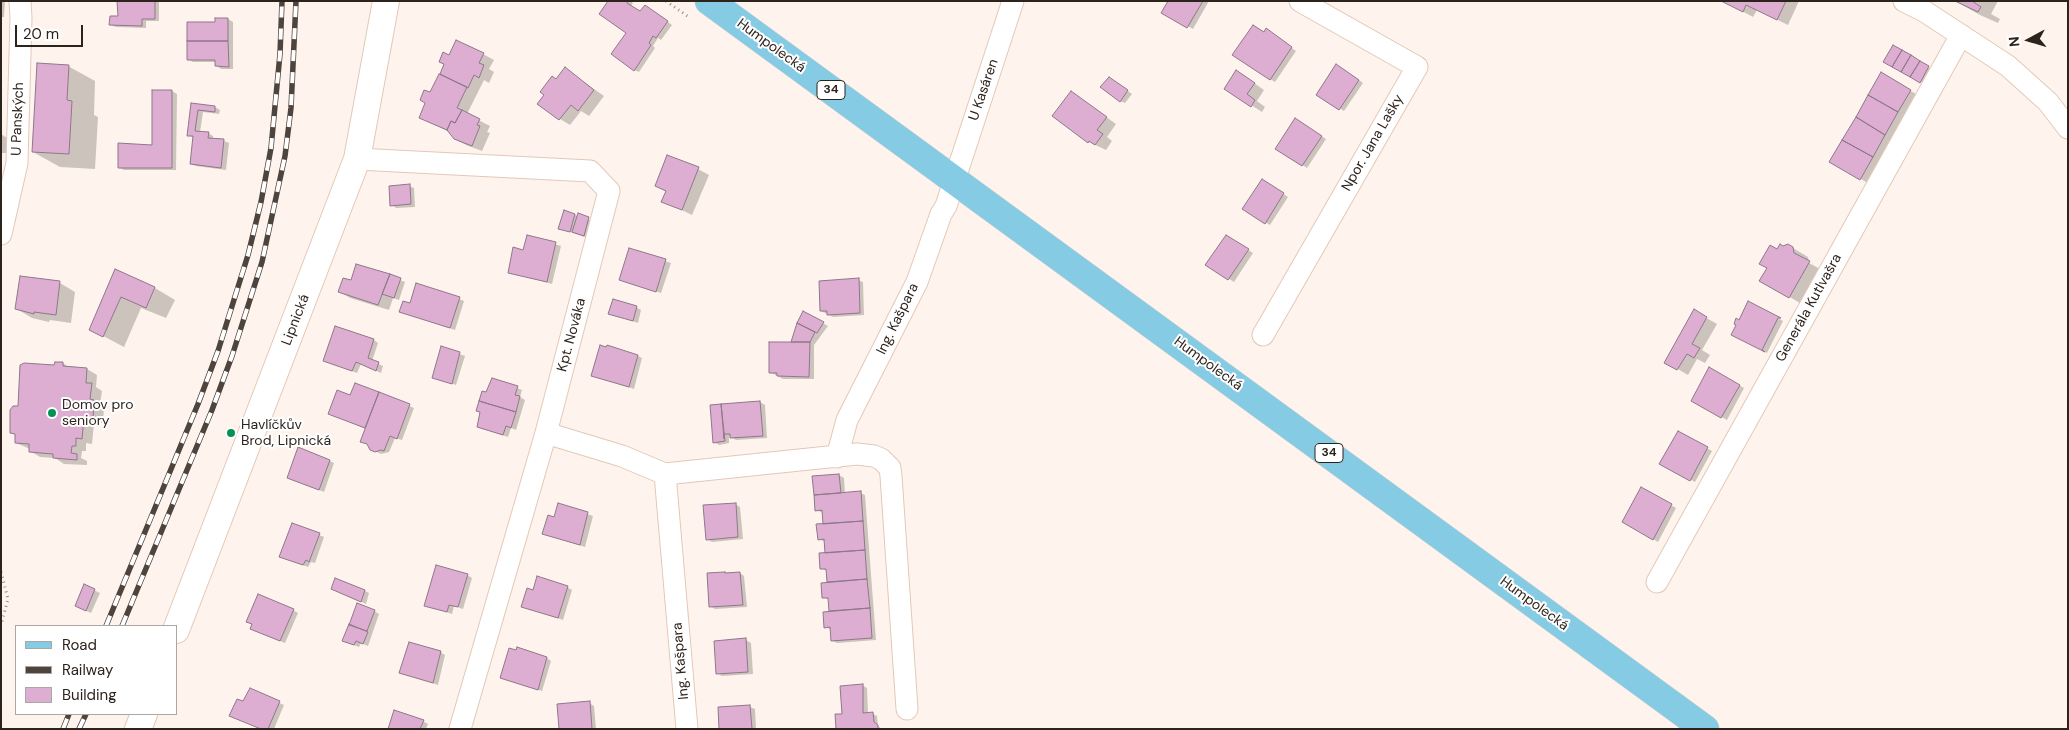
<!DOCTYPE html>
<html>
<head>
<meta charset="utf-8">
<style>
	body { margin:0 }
	#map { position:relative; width:2069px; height:730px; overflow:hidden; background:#fff4ed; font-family:"DM Sans",sans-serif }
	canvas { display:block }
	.frame { position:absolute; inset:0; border:2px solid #2d231d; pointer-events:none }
	.legend { position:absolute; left:15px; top:625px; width:162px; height:90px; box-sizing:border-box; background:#fff; border:1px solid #aba7a5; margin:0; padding:6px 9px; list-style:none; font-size:15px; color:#2d231d }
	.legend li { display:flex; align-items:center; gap:10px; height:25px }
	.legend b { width:25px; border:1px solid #aba7a5 }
	.north { position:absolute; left:2004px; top:15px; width:50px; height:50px; -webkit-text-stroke:4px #fff; paint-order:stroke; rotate:264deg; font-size:14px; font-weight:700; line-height:20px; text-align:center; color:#2d231d }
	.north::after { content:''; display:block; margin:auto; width:18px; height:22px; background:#2d231d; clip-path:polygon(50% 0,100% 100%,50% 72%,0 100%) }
	.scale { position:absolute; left:15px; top:25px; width:68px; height:22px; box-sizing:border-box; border:2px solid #2d231d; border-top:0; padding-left:6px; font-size:15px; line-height:18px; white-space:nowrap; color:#2d231d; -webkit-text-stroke:4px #fff; paint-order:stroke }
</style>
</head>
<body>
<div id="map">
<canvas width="2069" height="730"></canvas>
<div class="frame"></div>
<ul class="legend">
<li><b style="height:6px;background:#86cbe4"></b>Road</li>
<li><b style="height:6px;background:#4e443e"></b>Railway</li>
<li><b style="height:14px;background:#ddaed2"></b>Building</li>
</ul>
<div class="north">N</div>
<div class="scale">20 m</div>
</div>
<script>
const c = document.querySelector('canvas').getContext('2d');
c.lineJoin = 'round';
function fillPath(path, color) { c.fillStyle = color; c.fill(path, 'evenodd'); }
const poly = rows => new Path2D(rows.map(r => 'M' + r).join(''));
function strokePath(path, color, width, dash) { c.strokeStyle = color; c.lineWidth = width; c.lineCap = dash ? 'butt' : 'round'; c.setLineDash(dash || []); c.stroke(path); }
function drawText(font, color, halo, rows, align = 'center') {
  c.font = font + ' "DM Sans",sans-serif'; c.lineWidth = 4; c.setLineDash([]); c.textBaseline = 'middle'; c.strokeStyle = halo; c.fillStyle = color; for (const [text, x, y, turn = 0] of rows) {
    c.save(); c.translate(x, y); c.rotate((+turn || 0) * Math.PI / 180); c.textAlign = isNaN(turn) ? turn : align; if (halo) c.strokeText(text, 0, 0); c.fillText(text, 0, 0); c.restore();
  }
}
fillPath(poly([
	[1,1,5,1,4,17,2,17,2,55],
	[119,1,159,1,159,21,146,21,146,28,116,27,111,25,119,18],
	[609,1,631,1,633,3,631,6,641,13,650,9,672,25,661,40,658,38,653,46,655,48,639,72,634,70,627,33],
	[1169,1,1209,1,1193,29,1163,12],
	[1723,1,1799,1,1788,25,1757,10,1753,17],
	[1955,1,1998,1,1991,14,2000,19,1998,23,1980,15],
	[228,19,233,22,233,69,221,69,217,66,217,62,193,62,188,59,216,23],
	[1265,33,1271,33,1296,51,1275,82,1270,79],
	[1893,46,1933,70,1925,84,1885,61],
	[483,54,494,60,489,69,494,72,489,83,484,80,467,114,490,126,487,132,490,133,482,151,466,145,455,139,449,132,420,117,450,57],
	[68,66,95,81,94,115,98,117,95,169,60,167,33,152],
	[1342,68,1363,83,1344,111,1318,94],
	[565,69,604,96,589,116,581,111,570,125,560,119],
	[1882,74,1921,97,1871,185,1831,161],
	[1247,78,1264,90,1257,101,1265,107,1262,112,1226,89],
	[1114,81,1132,94,1125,103,1120,101],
	[172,91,177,94,176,170,124,170,119,167,154,146],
	[1071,92,1116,124,1107,137,1112,141,1106,150,1089,142],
	[192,104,215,107,220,110,219,114,203,112,200,132,208,133,213,136,213,140,224,141,229,143,226,170,196,166,191,164,194,138,188,135],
	[1295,120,1326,139,1307,168,1277,148],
	[1,134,7,138,7,153,1,153],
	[698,169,709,175,692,215,663,201,667,192,656,186],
	[1267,183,1288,197,1270,225,1243,209],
	[409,186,414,188,415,207,396,208,392,205],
	[575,215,593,221,588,238,560,229],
	[528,236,561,246,552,284,509,272,524,251],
	[1226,236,1253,253,1234,282,1207,265],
	[1788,245,1808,257,1809,263,1824,271,1805,306,1761,280,1778,251],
	[630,249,671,263,661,293,620,279],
	[115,271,155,288,175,300,166,318,141,308,124,347,90,329],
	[389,276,405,282,399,300,393,298,389,310,350,298,340,292,352,282],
	[21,277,60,283,75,292,71,323,50,320,49,322,32,318,17,309],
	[858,280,863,282,864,315,833,317,821,311],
	[459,299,464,301,455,330,401,312,411,304],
	[1749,303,1783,321,1767,353,1733,335],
	[636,307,641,310,638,323,610,313],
	[1694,311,1717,324,1702,350,1710,355,1705,363,1697,359,1688,375,1666,362],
	[804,313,828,326,814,345,814,379,783,379,770,372,792,343],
	[374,340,378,343,372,361,383,366,381,373,361,364,357,373,330,363],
	[442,348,465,356,456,385,433,377],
	[638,356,642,358,634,389,592,376],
	[63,363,70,368,87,369,97,375,96,387,102,391,100,404,104,407,103,423,94,423,92,444,86,443,86,451,82,451,81,458,87,461,87,465,64,464,55,458,40,457,30,451,30,449,16,443,16,435,11,432,19,407,56,366],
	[1709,369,1744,388,1727,420,1692,401],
	[492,379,522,390,520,397,525,400,516,430,511,428,508,437,478,427,481,413,478,411],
	[356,384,414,408,402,440,395,438,389,452,381,454,371,449,366,429,330,413,351,397],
	[760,402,765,405,767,438,736,440,729,436,729,443,719,445,714,442],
	[1678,432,1712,451,1695,482,1661,464],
	[330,461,334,463,324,492,293,480],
	[839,475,844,478,845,494,860,493,865,495,876,640,837,643,833,641,832,630,825,627,831,613,830,600,823,597,828,584,827,571,821,568,826,554,825,542,819,539,824,525,823,513,816,510],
	[1642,489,1676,508,1658,542,1624,522],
	[735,504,740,507,743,539,712,542,707,539],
	[559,505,593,516,585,547,543,534,555,518],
	[319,535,324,537,315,563,311,562,308,567,281,557],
	[740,573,744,576,747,607,715,609,710,606],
	[467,575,472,578,463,609,454,606,452,614,426,605],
	[85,586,100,593,91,613,82,609],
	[567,587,572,590,563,620,522,606,534,591],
	[338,591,365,591,369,593,366,604],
	[293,610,298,613,285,643,256,631],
	[374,611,379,614,368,646,361,643,359,647,348,643],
	[746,640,751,643,753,674,722,676,717,673],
	[440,652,445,655,438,685,401,673],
	[547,658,551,661,542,691,501,678],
	[862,685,867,688,868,714,873,714,877,716,878,726,882,729,837,729,843,715],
	[250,690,284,705,274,729,262,729,244,703],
	[589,703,594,706,596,729,560,729],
	[750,707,755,709,756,729,720,729,719,708],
	[423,721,428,724,426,729,389,729]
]), '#0003');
const building = poly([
	[117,1,155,1,155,19,142,19,142,26,109,25,110,16,118,16,117,1],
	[608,1,628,1,627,3,640,11,645,5,668,21,656,38,653,36,649,43,651,45,634,71,611,54,626,33,599,14,608,1],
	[1168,1,1203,1,1187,28,1161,13,1168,1],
	[1721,1,1786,1,1777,20,1746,5,1743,12,1721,1],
	[1955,1,1972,1,1981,7,1978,12,1955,1],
	[215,18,228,18,228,41,187,41,187,22,215,22,215,18],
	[1253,25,1264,32,1266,28,1292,47,1270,80,1232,55,1253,25],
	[456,40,484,53,479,63,484,65,479,78,474,75,468,88,440,74,444,64,439,62,443,52,449,55,456,40],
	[187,41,228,41,229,67,215,66,215,60,187,60,187,41],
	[1893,45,1902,50,1892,67,1883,62,1893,45],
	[1902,50,1911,55,1901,72,1892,67,1902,50],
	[1911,55,1920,61,1910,77,1901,72,1911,55],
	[1920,61,1929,66,1920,83,1910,77,1920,61],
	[37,63,69,65,67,100,72,101,69,154,32,152,37,63],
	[1336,64,1359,80,1339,110,1316,95,1336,64],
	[565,67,594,90,578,111,571,105,559,120,537,104,544,95,540,92,552,76,556,79,565,67],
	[1236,70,1255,83,1247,94,1255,100,1251,107,1224,89,1236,70],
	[1881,72,1911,90,1898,112,1868,95,1881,72],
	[439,74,467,87,457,108,462,110,455,123,451,121,447,130,419,118,425,103,420,100,424,90,430,92,439,74],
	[1109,77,1128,90,1120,102,1100,87,1109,77],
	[152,90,172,90,172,168,118,168,118,143,152,145,152,90],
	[1071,91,1107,117,1097,130,1103,134,1095,145,1089,141,1088,143,1052,116,1071,91],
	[1868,95,1898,112,1885,135,1856,117,1868,95],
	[191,103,215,106,215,112,198,110,195,131,209,132,208,138,224,139,221,168,190,164,193,136,187,136,191,103],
	[462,110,480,119,477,125,480,126,472,146,454,139,447,130,451,121,455,123,462,110],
	[1856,117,1885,135,1873,157,1842,140,1856,117],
	[1295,118,1322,136,1302,166,1275,149,1295,118],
	[1842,140,1873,157,1860,180,1829,162,1842,140],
	[667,155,699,167,682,210,661,202,666,191,655,186,667,155],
	[1262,179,1284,193,1265,224,1242,209,1262,179],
	[410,184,411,204,390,206,389,186,410,184],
	[564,210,575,214,570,232,558,229,564,210],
	[578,213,589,217,584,236,572,232,578,213],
	[527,235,556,242,547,282,508,273,513,247,523,250,527,235],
	[1226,235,1249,249,1228,280,1205,265,1226,235],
	[1780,244,1783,246,1788,244,1793,247,1794,253,1810,261,1789,298,1759,281,1767,268,1759,264,1770,245,1777,249,1780,244],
	[629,248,666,259,656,292,619,280,629,248],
	[356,264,390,274,378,305,338,292,343,278,351,280,356,264],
	[115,269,155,287,146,308,121,297,103,337,89,330,115,269],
	[390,274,401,278,394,298,382,294,390,274],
	[20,276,60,281,56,315,34,312,34,314,15,309,20,276],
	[859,278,860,313,827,315,827,311,820,311,819,281,859,278],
	[416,283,460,297,450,328,399,312,403,301,410,303,416,283],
	[613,299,637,306,633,321,608,314,613,299],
	[1748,301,1781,318,1778,318,1762,350,1765,352,1731,335,1736,325,1734,324,1736,318,1739,320,1748,301],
	[1694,309,1707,317,1692,344,1700,348,1694,358,1687,354,1677,370,1664,363,1694,309],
	[803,311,824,322,817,333,797,323,803,311],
	[797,323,815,332,810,342,791,342,797,323],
	[335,326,374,339,368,358,379,362,376,371,356,362,352,371,323,361,335,326],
	[769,342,810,342,809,377,777,376,777,373,769,373,769,342],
	[600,345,606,347,607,345,638,355,629,387,591,376,600,345],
	[441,346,460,352,452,384,432,378,441,346],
	[55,362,63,362,63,366,87,368,86,383,92,383,90,399,94,400,93,418,84,418,82,439,76,438,76,446,72,446,71,453,77,454,77,460,53,458,53,454,29,452,29,444,15,443,15,434,10,433,10,410,13,406,18,406,20,365,24,363,54,365,55,362],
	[1709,367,1740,385,1721,418,1691,401,1709,367],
	[492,378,518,386,515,395,520,396,516,412,479,401,482,391,486,392,492,378],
	[355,383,379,392,365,428,328,414,337,390,350,395,355,383],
	[379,392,410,404,397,439,390,436,384,451,381,450,375,452,370,450,367,444,360,442,379,392],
	[479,401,516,412,511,428,506,426,503,435,477,427,480,412,476,411,479,401],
	[760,401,763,436,730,438,730,434,724,434,724,439,721,404,760,401],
	[721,404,725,441,713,443,710,405,721,404],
	[1678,431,1708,447,1690,481,1659,464,1678,431],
	[298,447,330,460,319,490,287,478,298,447],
	[839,474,841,493,814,495,812,476,839,474],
	[1641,487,1672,504,1653,540,1622,522,1641,487],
	[861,491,863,521,823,524,822,510,815,511,814,495,861,491],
	[558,503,588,512,580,545,542,534,548,515,554,517,558,503],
	[736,503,738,537,706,540,703,505,736,503],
	[863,521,865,550,825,553,824,539,818,540,816,524,863,521],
	[292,523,320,533,309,562,306,560,303,565,279,557,292,523],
	[865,550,867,579,827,582,826,569,820,569,819,553,865,550],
	[436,565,468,574,458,607,449,605,447,612,424,606,436,565],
	[725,572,725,573,740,572,743,605,709,607,707,573,725,572],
	[537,576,568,586,558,618,521,607,527,588,533,590,537,576],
	[335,578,365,590,361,602,331,589,335,578],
	[867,579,870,608,829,611,828,598,822,598,821,583,867,579],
	[84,584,95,589,86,611,75,606,84,584],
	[258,594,294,609,280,641,250,629,252,624,246,622,258,594],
	[357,603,375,610,367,631,349,625,357,603],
	[870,608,872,638,831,641,830,627,824,628,823,612,870,608],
	[349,624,368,632,363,644,356,641,354,645,342,641,349,624],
	[746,638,748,672,716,674,714,641,746,638],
	[409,642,441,651,433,683,399,673,409,642],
	[517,647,547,657,538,690,500,678,509,648,516,650,517,647],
	[863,684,863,713,873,712,874,722,878,725,878,729,836,729,835,714,842,714,840,686,863,684],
	[250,688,280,701,268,729,261,729,229,716,237,699,243,701,250,688],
	[590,701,592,729,559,729,557,704,590,701],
	[750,705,752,729,719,729,718,707,750,705],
	[394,710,424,720,420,729,388,729,394,710]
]);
fillPath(building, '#ddaed2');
strokePath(building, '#8e7789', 1);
const minor = poly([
	[1904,1,1924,11,2008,66,2048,102,2068,128],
	[357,159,590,171,609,191,546,433,460,729],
	[1,234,17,163,21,18,20,1],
	[1263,335,1417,67,1300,1],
	[546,433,622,456,665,474,857,454,874,456,881,459,890,468,891,476,907,709],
	[837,457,847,420,917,282,941,214,946,206,1013,1],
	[665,474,687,729],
	[1657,582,1961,35]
]);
const tertiary = poly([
	[176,630,357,159,386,1],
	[138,729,144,714]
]);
const primary = poly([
	[709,1,1705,729]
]);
strokePath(minor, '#e3c8b7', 23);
strokePath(tertiary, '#e3c8b7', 28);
strokePath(primary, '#d5d3d2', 29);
strokePath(poly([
	[666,1,690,18],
	[1,572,8,599,1,625]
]), '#958b84', 3, [1, 4]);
strokePath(minor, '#fff', 21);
strokePath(tertiary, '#fff', 26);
strokePath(primary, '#86cbe4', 28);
const rail = poly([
	[106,626,198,404,218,351,248,255,261,202,271,148,280,54,282,1],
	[122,626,212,410,232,356,262,262,285,156,291,108,296,1],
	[63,729,69,714],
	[79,729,86,714]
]);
strokePath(rail, '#4e443e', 5.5);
strokePath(rail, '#fff', 4, [11]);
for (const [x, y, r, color] of [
	[52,413,5,"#059252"],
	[231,433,5,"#059252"]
]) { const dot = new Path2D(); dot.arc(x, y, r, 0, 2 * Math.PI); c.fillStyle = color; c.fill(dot); strokePath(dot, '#fff', 2); }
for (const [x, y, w] of [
	[831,90,28],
	[1329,453,28]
]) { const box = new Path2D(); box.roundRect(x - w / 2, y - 9.5, w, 19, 4); c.fillStyle = '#fff'; c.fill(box); strokePath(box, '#2d231d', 1); }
drawText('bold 12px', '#2d231d', null, [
	["34",831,90],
	["34",1329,453]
]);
drawText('14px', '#2d231d', '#fff', [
	["Humpolecká",771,46,36],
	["U Kasáren",984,90,-71],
	["U Panských",18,119,-88],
	["Npor. Jana Lašky",1373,143,-60],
	["Generála Kutlvašra",1809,308,-61],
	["Ing. Kašpara",898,319,-64],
	["Lipnická",296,320,-69],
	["Kpt. Nováka",572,335,-75],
	["Humpolecká",1208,364,36],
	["Humpolecká",1534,604,36],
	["Ing. Kašpara",681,661,-95]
]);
drawText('14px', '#2d231d', '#fff', [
	["Domov pro",62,405],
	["seniory",62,421],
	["Havlíčkův",241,425],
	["Brod, Lipnická",241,441]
], 'left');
</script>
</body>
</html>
